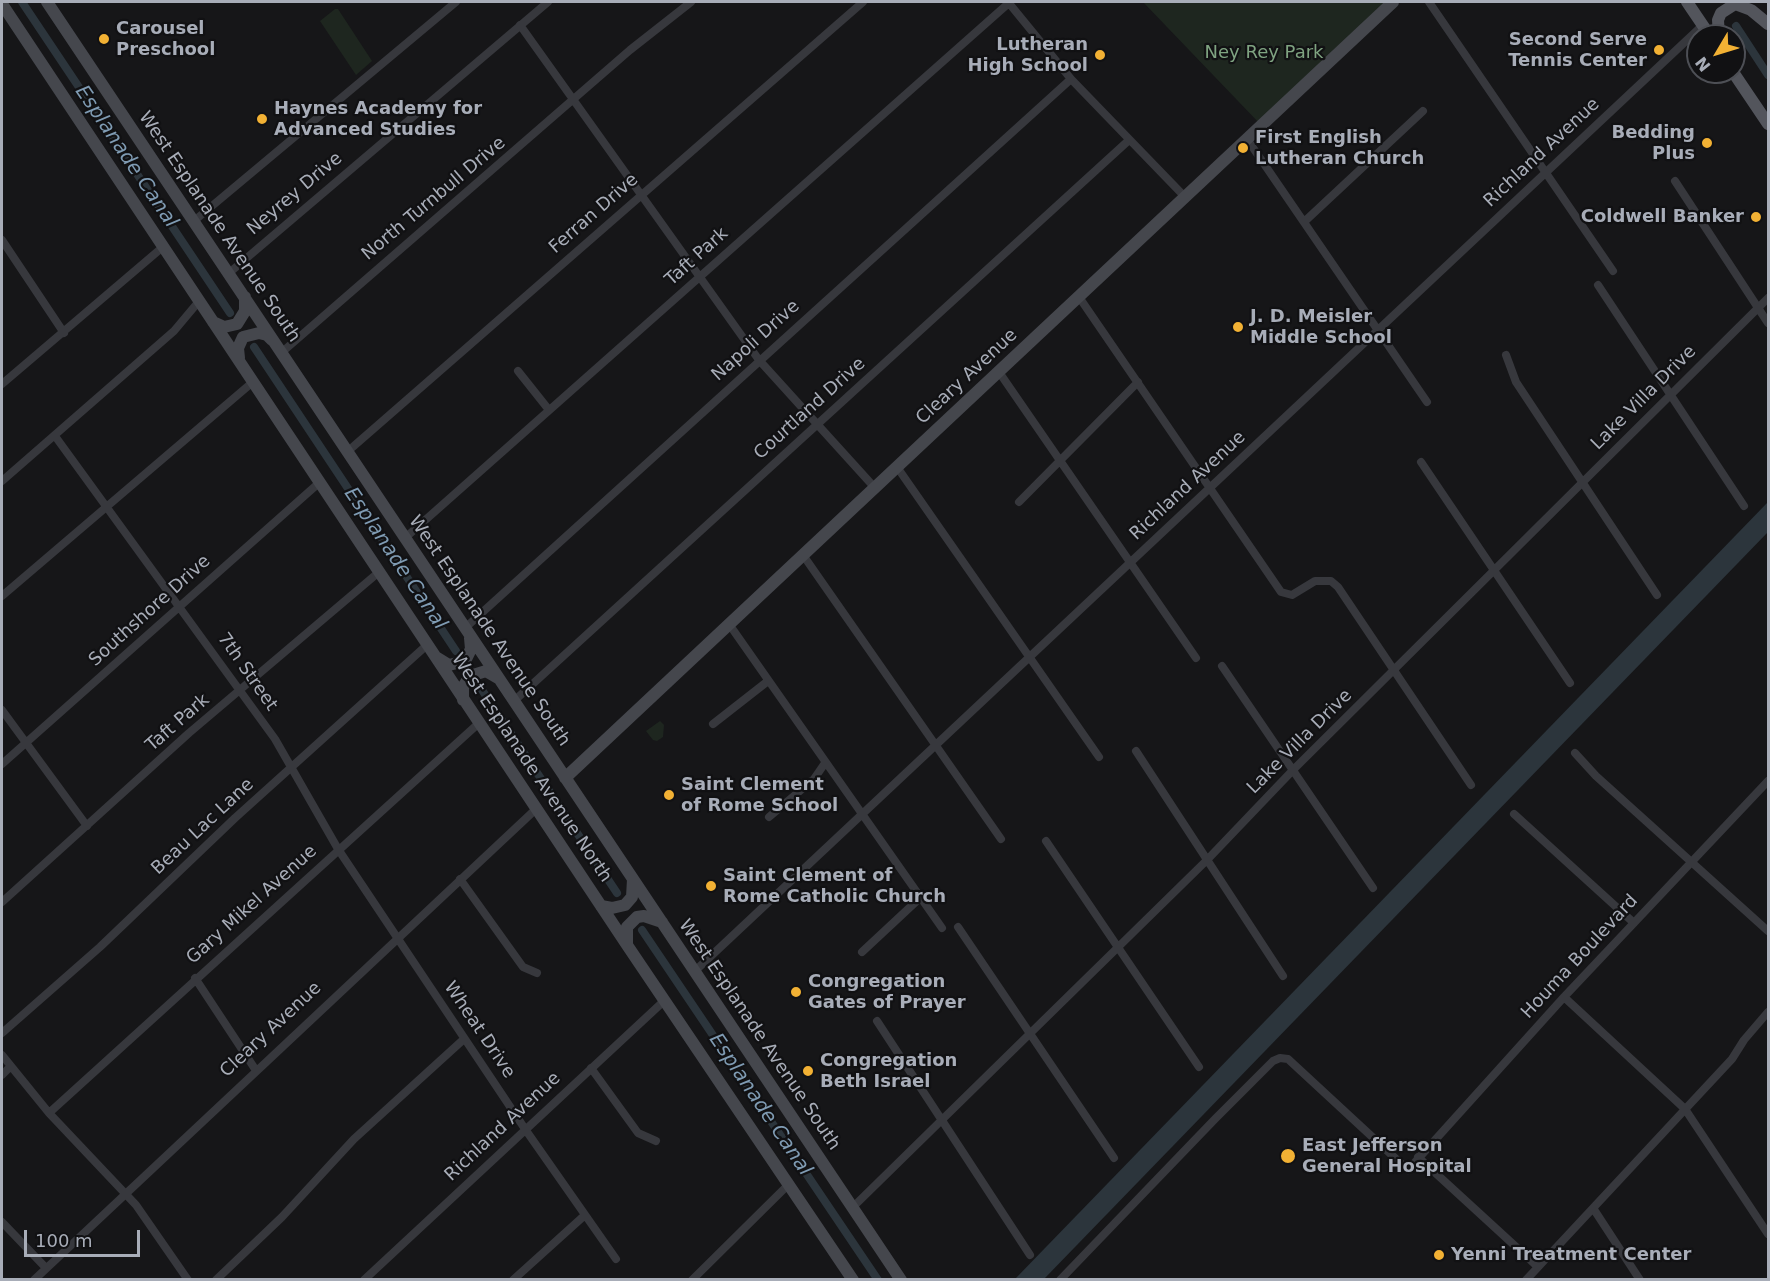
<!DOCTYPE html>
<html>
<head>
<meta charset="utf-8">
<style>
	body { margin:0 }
	#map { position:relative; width:1770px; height:1281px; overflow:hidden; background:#161618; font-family:"DejaVu Sans",sans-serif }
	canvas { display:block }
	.frame { position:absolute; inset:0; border:3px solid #a8adb8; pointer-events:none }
	.north { position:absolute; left:1686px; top:24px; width:60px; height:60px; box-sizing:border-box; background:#111113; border:2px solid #4d4f55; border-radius:50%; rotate:232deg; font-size:16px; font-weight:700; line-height:24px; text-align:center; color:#a8adb8 }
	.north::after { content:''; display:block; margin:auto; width:21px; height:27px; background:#f2b134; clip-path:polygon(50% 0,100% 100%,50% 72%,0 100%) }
	.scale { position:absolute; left:24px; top:1230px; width:116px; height:27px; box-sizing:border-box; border:3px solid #a8adb8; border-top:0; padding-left:8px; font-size:18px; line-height:21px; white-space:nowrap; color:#a8adb8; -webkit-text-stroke:4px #111113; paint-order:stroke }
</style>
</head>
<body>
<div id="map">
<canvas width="1770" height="1281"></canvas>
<div class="frame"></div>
<div class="north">N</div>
<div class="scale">100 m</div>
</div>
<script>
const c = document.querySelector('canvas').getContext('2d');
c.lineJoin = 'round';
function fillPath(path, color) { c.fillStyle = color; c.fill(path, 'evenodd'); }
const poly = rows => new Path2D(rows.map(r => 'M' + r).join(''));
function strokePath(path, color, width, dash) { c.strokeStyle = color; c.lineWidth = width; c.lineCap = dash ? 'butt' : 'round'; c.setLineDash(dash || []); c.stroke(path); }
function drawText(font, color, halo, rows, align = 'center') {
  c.font = font + ' "DejaVu Sans",sans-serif'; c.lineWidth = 4.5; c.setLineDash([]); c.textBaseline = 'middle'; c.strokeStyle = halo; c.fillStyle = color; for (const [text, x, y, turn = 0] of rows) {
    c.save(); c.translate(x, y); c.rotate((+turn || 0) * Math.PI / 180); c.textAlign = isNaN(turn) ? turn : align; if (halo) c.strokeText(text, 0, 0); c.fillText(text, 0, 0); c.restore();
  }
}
fillPath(poly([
	[1143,2,1393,2,1261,125],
	[335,9,338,9,372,61,356,75,320,21],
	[660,721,664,725,663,737,657,741,653,740,646,731]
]), '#1e261f');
fillPath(poly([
	[1768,502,1768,532,1044,1279,1015,1279]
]), '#2c353c');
strokePath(poly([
	[22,2,230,313],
	[1736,26,1768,75],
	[254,347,456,651],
	[480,687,617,893],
	[642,930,878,1280]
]), '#2c353c', 8);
strokePath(poly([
	[1008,2,1071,79,1185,197],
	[1429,2,1613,271],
	[520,25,759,360,875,488],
	[1247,139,1427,402],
	[1675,181,1768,323],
	[194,221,456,2],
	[1304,222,1423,111],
	[2,240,64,333],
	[229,273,548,2],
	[1598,285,1744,506],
	[1079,297,1281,592,1292,595,1315,581,1331,581,1338,587,1471,785],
	[281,353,630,50,691,2],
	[1506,355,1516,382,1657,595],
	[518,371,549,410],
	[999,372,1196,658],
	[2,384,164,246],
	[55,436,275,739,338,849,525,1129,616,1259],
	[347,452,863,2],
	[1421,462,1570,683],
	[897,467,1099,757],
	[2,481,174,331,200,300],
	[1019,502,1138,382],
	[405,538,1010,2],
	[803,555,1001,839],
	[2,596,254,381],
	[729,624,942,928],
	[465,628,1071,79],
	[1222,666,1373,888],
	[514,701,1128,141],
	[2,710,87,826],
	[713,724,768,681],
	[1136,751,1283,976],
	[1575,753,1596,776,1768,931],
	[2,764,320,482],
	[1514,814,1634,923],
	[769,817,814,779,825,763],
	[1046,841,1199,1067],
	[460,879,523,967,537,973],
	[2,902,189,733,379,572],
	[958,927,1114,1158],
	[862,952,921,897],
	[695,971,1703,25],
	[195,978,255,1069],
	[1564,997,1685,1109,1768,1234],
	[877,1021,1030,1255],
	[2,1033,100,947,235,818,427,645],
	[2,1055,49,1113,136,1205,188,1280],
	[591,1068,638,1133,656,1141],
	[2,1075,11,1066],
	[49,1113,479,723],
	[1418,1157,1538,1267],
	[853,1207,1207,860,1293,770,1768,298],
	[1593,1208,1640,1280],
	[2,1222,46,1268],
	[34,1280,536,809],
	[216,1280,282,1217,354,1139,464,1039],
	[364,1280,665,1000],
	[513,1280,585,1215],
	[692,1280,788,1185],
	[1060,1280,1215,1119,1273,1061,1280,1058,1288,1059,1408,1170,1564,997,1768,781],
	[1526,1280,1732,1059,1744,1040,1768,1012]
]), '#37383d', 8);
strokePath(poly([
	[47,2,901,1280],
	[2,4,627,945,853,1280],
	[213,322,224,327,237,324,245,311,245,297],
	[239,358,238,348,243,337,259,333,267,335,272,340],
	[436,657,449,665,465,661,471,649,470,638],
	[463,700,463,687,470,676,486,671,498,678],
	[565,778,1393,2],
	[601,906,612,908,625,905,632,897,633,879],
	[627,945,627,927,637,917,644,916,662,922]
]), '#45474d', 12);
strokePath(poly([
	[1687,2,1710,36],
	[1719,36,1718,20,1721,13,1735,4,1751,10,1768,24],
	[1733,72,1768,124]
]), '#53555c', 12);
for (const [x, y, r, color] of [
	[104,39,6,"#f2b134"],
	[1659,50,6,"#f2b134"],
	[1100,55,6,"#f2b134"],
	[262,119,6,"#f2b134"],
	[1707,143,6,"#f2b134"],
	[1243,148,6,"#f2b134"],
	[1756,217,6,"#f2b134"],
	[1238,327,6,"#f2b134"],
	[669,795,6,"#f2b134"],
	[711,886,6,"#f2b134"],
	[796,992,6,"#f2b134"],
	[808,1071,6,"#f2b134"],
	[1288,1156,8,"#f2b134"],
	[1439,1255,6,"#f2b134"]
]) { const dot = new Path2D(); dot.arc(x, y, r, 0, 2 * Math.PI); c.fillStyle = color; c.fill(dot); strokePath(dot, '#111113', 2); }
drawText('bold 18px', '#a8adb8', '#111113', [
	["Carousel",116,29],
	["Preschool",116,50],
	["Second Serve",1647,40,"right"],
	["Tennis Center",1647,61,"right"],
	["Lutheran",1088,45,"right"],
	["High School",1088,66,"right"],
	["Haynes Academy for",274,109],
	["Advanced Studies",274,130],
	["Bedding",1695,133,"right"],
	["Plus",1695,154,"right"],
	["First English",1255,138],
	["Lutheran Church",1255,159],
	["Coldwell Banker",1744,217,"right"],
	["J. D. Meisler",1250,317],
	["Middle School",1250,338],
	["Saint Clement",681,785],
	["of Rome School",681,806],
	["Saint Clement of",723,876],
	["Rome Catholic Church",723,897],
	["Congregation",808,982],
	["Gates of Prayer",808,1003],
	["Congregation",820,1061],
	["Beth Israel",820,1082],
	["East Jefferson",1302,1146],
	["General Hospital",1302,1167],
	["Yenni Treatment Center",1451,1255]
], 'left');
drawText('18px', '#7fa381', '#111113', [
	["Ney Rey Park",1264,53]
]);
drawText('18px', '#a8adb8', '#111113', [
	["Richland Avenue",1542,153,-43],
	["Neyrey Drive",295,194,-40],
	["North Turnbull Drive",434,199,-40],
	["Ferran Drive",594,214,-41],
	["West Esplanade Avenue South",219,227,56],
	["Taft Park",697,257,-42],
	["Napoli Drive",756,341,-42],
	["Cleary Avenue",967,377,-43],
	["Lake Villa Drive",1644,398,-45],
	["Courtland Drive",810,409,-42],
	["Richland Avenue",1188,486,-43],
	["Southshore Drive",150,611,-42],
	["West Esplanade Avenue South",489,631,56],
	["7th Street",247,672,55],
	["Taft Park",178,723,-41],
	["Lake Villa Drive",1300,742,-45],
	["West Esplanade Avenue North",531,768,56],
	["Beau Lac Lane",203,827,-43],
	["Gary Mikel Avenue",252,905,-42],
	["Houma Boulevard",1580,957,-47],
	["Cleary Avenue",271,1030,-43],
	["Wheat Drive",479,1030,56],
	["West Esplanade Avenue South",759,1035,56],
	["Richland Avenue",503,1127,-43]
]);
drawText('italic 20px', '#7f9bb3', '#111113', [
	["Esplanade Canal",126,157,56],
	["Esplanade Canal",395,559,56],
	["Esplanade Canal",760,1105,56]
]);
</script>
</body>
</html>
